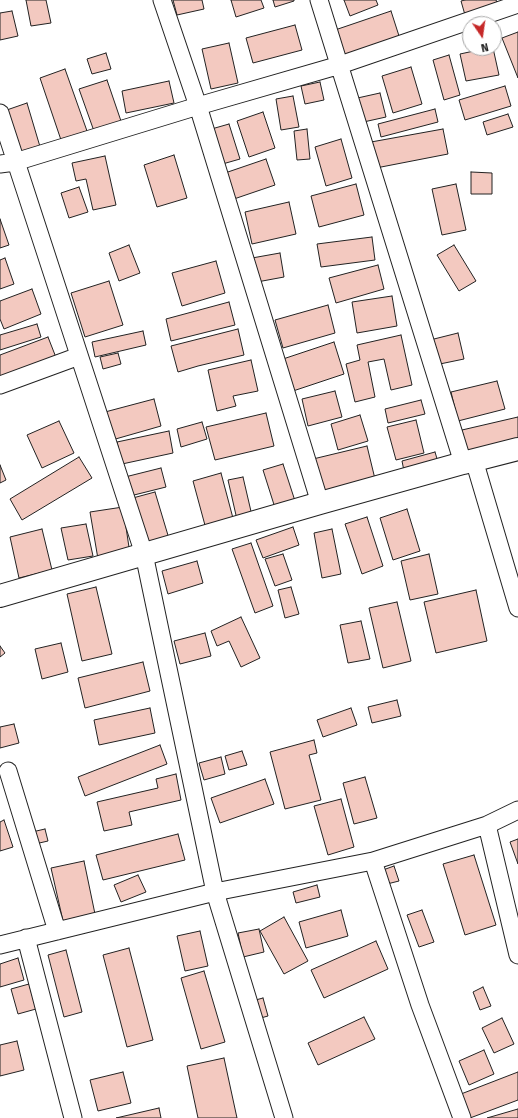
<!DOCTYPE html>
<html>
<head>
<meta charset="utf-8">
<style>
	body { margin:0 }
	#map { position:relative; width:518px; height:1118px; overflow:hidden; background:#fff; font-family:"Fira Sans",sans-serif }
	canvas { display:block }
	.north { position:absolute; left:462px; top:16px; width:40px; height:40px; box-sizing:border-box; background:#fff; border:1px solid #a7a7a7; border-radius:50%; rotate:167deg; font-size:11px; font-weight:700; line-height:16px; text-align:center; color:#222 }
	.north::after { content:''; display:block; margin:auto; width:14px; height:18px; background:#c62828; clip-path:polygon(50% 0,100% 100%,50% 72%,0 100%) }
</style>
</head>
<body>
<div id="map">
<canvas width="518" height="1118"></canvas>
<div class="north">N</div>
</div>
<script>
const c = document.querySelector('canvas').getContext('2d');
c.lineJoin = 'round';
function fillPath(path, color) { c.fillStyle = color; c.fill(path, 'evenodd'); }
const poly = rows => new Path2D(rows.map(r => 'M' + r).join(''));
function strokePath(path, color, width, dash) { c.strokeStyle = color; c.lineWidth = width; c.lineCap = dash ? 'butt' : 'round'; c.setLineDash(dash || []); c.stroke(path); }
const building = poly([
	[26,0,46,0,51,23,31,26,26,0],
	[173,0,202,0,204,9,177,15,173,0],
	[231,0,261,0,264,8,236,17,231,0],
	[273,0,294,0,294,1,275,7,273,0],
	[344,0,376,0,378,5,350,16,344,0],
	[465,0,496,0,498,4,465,15,461,1,465,0],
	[12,11,18,36,0,40,0,13,12,11],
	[391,11,400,39,343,57,335,30,391,11],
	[295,25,302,50,253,63,246,38,295,25],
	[518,32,518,78,502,38,518,32],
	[229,43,238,83,211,89,202,49,229,43],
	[488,48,493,48,499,75,466,81,460,54,488,48],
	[106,53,111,69,92,74,87,59,106,53],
	[449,55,460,95,444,100,433,60,449,55],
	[411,67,422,104,393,113,382,76,411,67],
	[65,69,87,131,61,140,40,78,65,69],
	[107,80,122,124,95,134,79,89,107,80],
	[169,81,174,103,126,113,122,91,169,81],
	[320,82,324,100,305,104,301,86,320,82],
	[505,86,511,106,465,120,459,100,505,86],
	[380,93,386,117,359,123,353,99,380,93],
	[293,96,299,127,281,130,276,99,293,96],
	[27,103,41,150,16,158,1,112,27,103],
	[435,109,438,122,381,137,378,124,435,109],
	[263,112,275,148,249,157,237,121,263,112],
	[508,114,513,127,487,135,483,122,508,114],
	[229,124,240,159,219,165,208,130,229,124],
	[307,129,310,159,297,160,294,131,307,129],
	[443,129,448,154,376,168,371,142,443,129],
	[341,139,352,178,326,186,315,147,341,139],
	[174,155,187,198,157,207,144,165,174,155],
	[105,156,116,205,93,210,86,179,76,181,72,163,105,156],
	[266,159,275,185,231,200,222,174,266,159],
	[471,172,492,173,492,194,471,194,471,172],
	[356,184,364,215,319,227,311,196,356,184],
	[456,184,466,230,442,235,432,189,456,184],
	[79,187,88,212,69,218,61,193,79,187],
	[289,202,296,234,252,244,245,212,289,202],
	[0,219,9,245,0,248,0,219],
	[372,237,375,260,321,267,317,244,372,237],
	[129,245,140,273,119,281,109,253,129,245],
	[454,245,476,281,459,291,437,255,454,245],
	[280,253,284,277,257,282,252,258,280,253],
	[5,258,14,284,0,289,0,260,5,258],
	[216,261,225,293,182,306,172,273,216,261],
	[378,265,384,289,336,303,329,278,378,265],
	[109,281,123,325,85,337,71,293,109,281],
	[32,289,41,314,4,329,0,319,0,301,32,289],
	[392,296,397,326,357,333,352,302,392,296],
	[229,302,235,325,171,341,166,319,229,302],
	[328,305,335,333,283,348,275,320,328,305],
	[37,324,41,337,0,350,0,335,37,324],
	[238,329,244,355,198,366,178,372,171,346,238,329],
	[143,331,146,345,95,357,92,342,143,331],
	[458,333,464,359,435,365,430,340,458,333],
	[401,335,412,385,391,390,384,359,368,362,375,397,355,402,346,364,360,360,357,345,401,335],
	[48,337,57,360,0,381,0,355,48,337],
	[334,342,344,374,293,391,283,359,334,342],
	[118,353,121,364,103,369,100,357,118,353],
	[251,360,258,391,233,396,236,406,217,411,208,370,251,360],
	[497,381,505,409,458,421,451,392,497,381],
	[335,391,342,417,308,426,302,399,335,391],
	[154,399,161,426,112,440,105,412,154,399],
	[421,400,425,414,388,423,385,409,421,400],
	[266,413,274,446,215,460,206,427,266,413],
	[360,415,368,441,338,450,331,424,360,415],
	[518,417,518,448,468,459,462,430,518,417],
	[416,420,424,453,396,460,387,427,416,420],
	[59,421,74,453,42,468,27,435,59,421],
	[202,422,207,439,181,447,177,429,202,422],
	[169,431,173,453,122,464,117,442,169,431],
	[367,446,375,479,321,493,313,459,367,446],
	[435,452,438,462,404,471,402,461,435,452],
	[79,457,92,478,22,520,10,499,79,457],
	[283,464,296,504,276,511,263,470,283,464],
	[0,465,6,480,0,483,0,465],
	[161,468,166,487,130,496,125,477,161,468],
	[221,473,234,522,206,529,193,481,221,473],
	[243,477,253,520,238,524,228,480,243,477],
	[155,492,170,542,144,550,129,499,155,492],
	[123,507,130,554,98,559,90,512,123,507],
	[407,509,420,551,393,560,380,518,407,509],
	[367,517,383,566,362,574,345,524,367,517],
	[86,524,93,556,68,560,61,528,86,524],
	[293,527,299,545,263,558,256,540,293,527],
	[42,529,52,570,19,578,10,537,42,529],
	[332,529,341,574,322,578,314,533,332,529],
	[251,543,273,606,255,613,232,549,251,543],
	[283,554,292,580,275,586,265,559,283,554],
	[429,554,438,594,410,600,401,561,429,554],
	[197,561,203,583,168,594,162,571,197,561],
	[96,587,112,654,82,661,67,594,96,587],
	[291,587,299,614,285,618,278,590,291,587],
	[476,590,487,641,436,653,424,602,476,590],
	[397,602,411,661,383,668,369,608,397,602],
	[241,617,260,658,241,667,229,641,217,646,211,631,241,617],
	[361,621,370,659,348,663,340,625,361,621],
	[205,633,211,656,180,664,174,641,205,633],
	[61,643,68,672,42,679,35,649,61,643],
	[0,646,5,653,0,657,0,646],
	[143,662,150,691,85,708,78,678,143,662],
	[397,700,401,716,372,723,368,707,397,700],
	[150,708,155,733,99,745,94,720,150,708],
	[351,708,357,725,323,737,317,720,351,708],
	[14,724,19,743,0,748,0,727,14,724],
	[314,740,317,753,309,755,321,800,285,809,270,752,314,740],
	[160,745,167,764,85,796,78,777,160,745],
	[242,751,247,765,229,770,225,756,242,751],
	[221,757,225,774,204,780,199,763,221,757],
	[176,774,181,800,129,812,132,825,104,831,97,802,158,788,156,779,176,774],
	[365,777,377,818,354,824,343,783,365,777],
	[265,779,274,804,220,823,211,798,265,779],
	[341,799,354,847,328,855,314,806,341,799],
	[4,820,13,847,0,851,0,822,4,820],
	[45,829,48,841,35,844,32,832,45,829],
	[178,834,185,860,103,880,96,855,178,834],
	[518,839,518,864,510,842,518,839],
	[474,855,496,925,465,935,443,864,474,855],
	[84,861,95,914,63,921,51,868,84,861],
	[394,866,399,881,387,884,383,870,394,866],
	[138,875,146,892,121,902,114,885,138,875],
	[317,885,320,897,296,903,293,892,317,885],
	[341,910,348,936,306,948,299,922,341,910],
	[422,910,434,942,419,947,407,915,422,910],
	[284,917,308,961,284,974,260,931,284,917],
	[259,929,264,952,243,957,238,933,259,929],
	[200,931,208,966,185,971,177,936,200,931],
	[376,941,388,969,324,998,311,970,376,941],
	[129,948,153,1040,127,1047,103,955,129,948],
	[66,950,82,1012,64,1017,48,955,66,950],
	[18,958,24,980,0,987,0,964,18,958],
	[204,971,225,1042,201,1049,181,978,204,971],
	[29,984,36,1009,18,1014,11,989,29,984],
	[483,987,491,1006,480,1010,473,992,483,987],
	[263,998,268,1016,257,1019,252,1001,263,998],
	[364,1017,375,1039,318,1065,308,1043,364,1017],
	[502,1018,514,1044,494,1053,482,1028,502,1018],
	[17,1041,24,1070,0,1076,0,1045,17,1041],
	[484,1050,494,1074,469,1085,459,1061,484,1050],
	[224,1058,237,1118,198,1118,187,1066,224,1058],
	[123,1072,131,1103,98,1111,90,1080,123,1072],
	[518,1072,518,1100,470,1118,461,1094,518,1072],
	[159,1108,161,1118,116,1118,159,1108],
	[518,1109,518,1118,487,1118,518,1109]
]);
fillPath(building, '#f3c9c0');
strokePath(building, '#222', 1);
const street = poly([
	[162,0,198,106,320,503],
	[319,0,463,463],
	[0,113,144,554,215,892,284,1118],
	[0,164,15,162,198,106,340,65,518,4],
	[0,385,79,356],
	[474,460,518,608],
	[8,771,57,931],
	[487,825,518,955],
	[373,861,420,1005,462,1118],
	[26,938,73,1118],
	[0,945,215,892,373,861,487,825,518,810]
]);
const secondary = poly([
	[0,596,320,503,463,463,518,449]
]);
strokePath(street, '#222', 19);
strokePath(secondary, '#222', 24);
strokePath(street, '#fff', 17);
strokePath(secondary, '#fff', 22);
</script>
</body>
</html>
